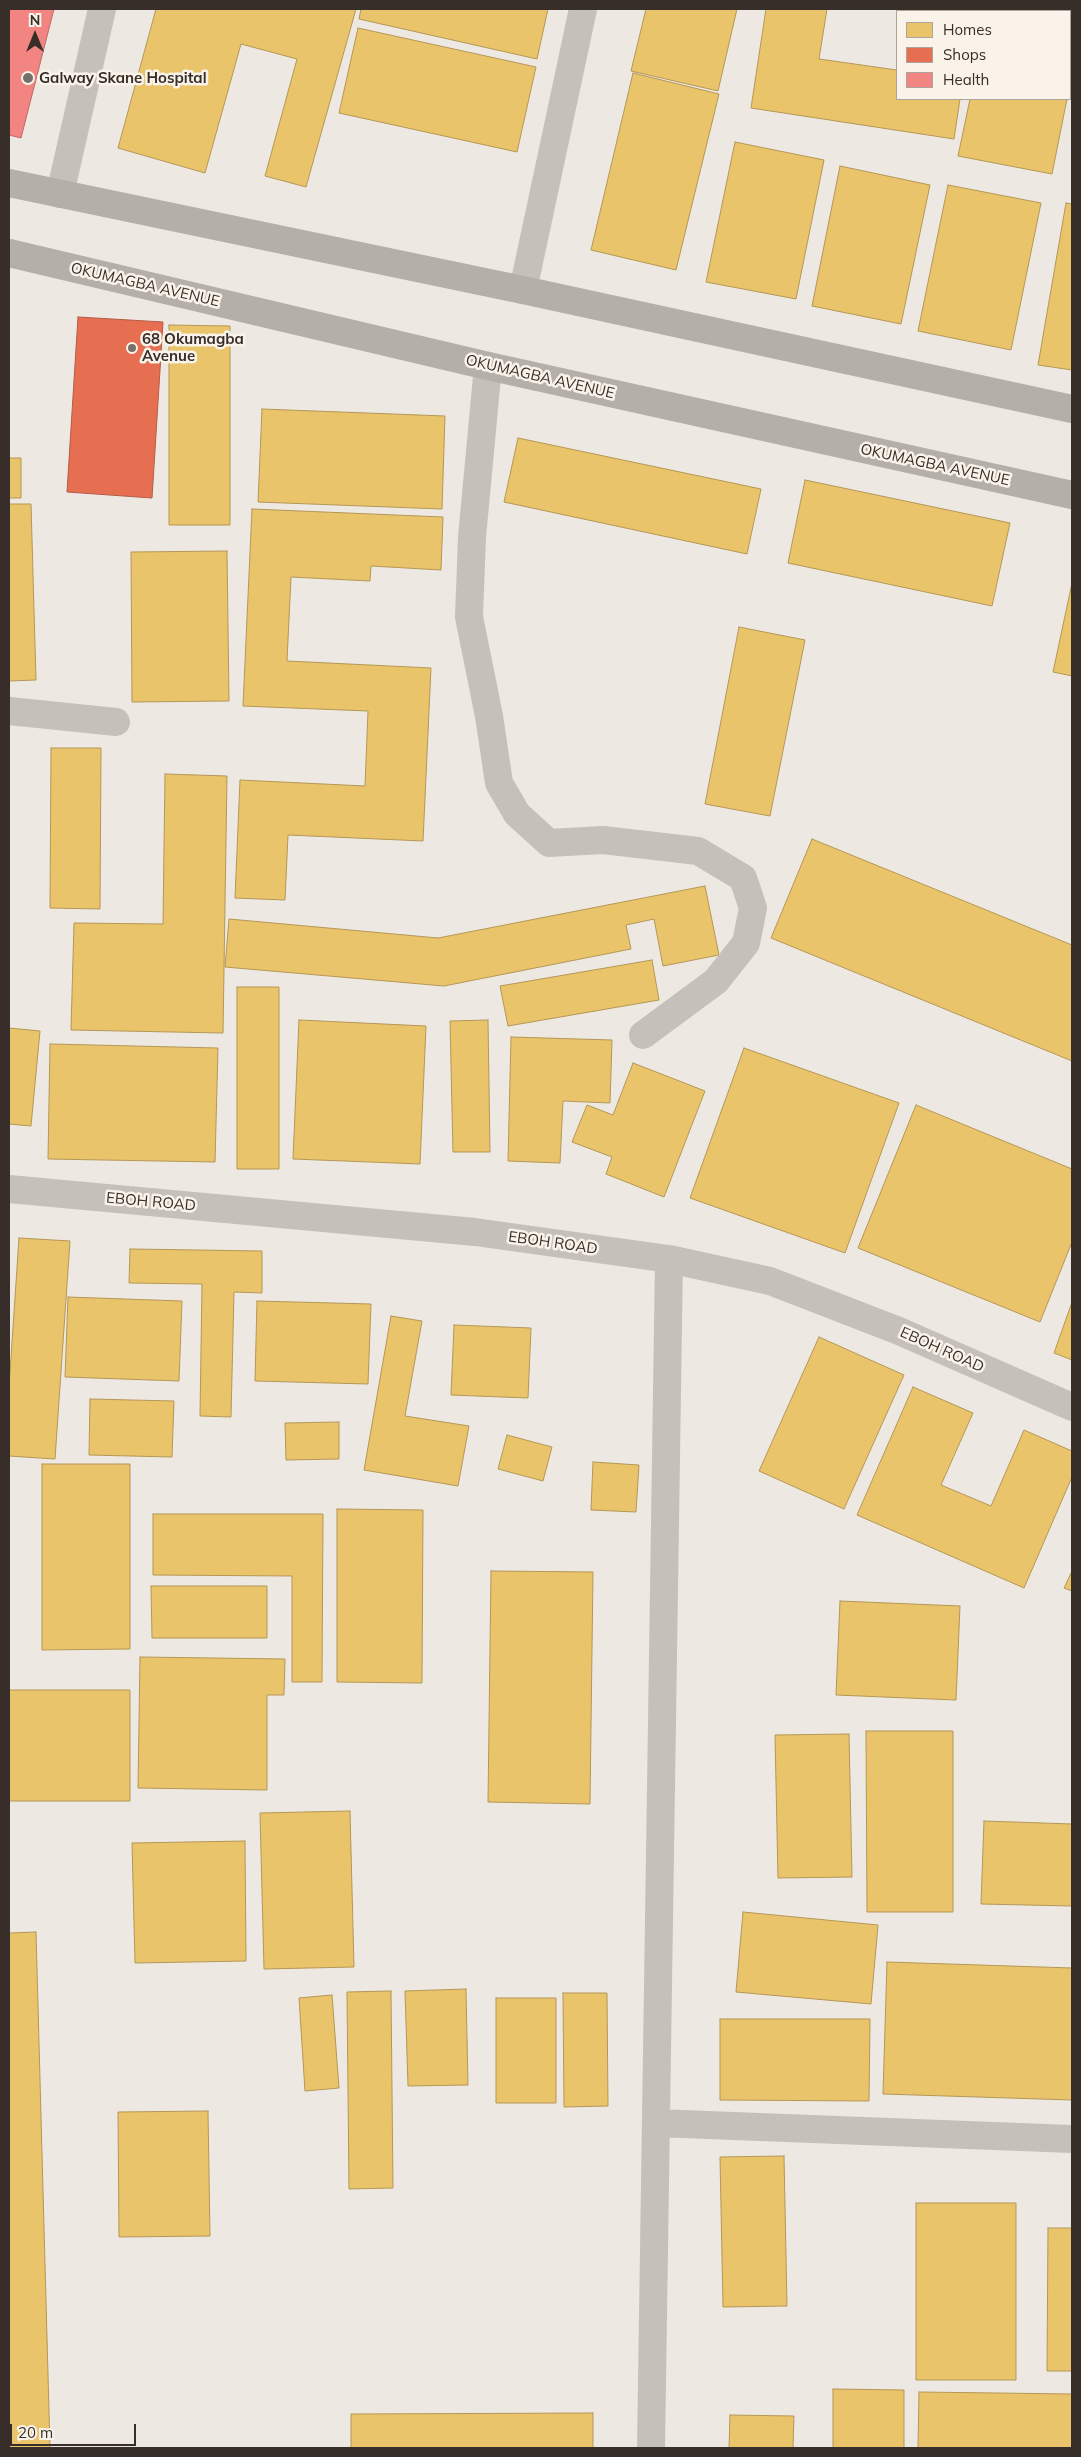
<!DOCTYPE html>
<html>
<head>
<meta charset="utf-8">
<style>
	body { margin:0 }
	#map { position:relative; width:1081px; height:2457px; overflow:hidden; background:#eee8e2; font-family:Mulish,sans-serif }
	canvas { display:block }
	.frame { position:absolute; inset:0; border:10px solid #372e29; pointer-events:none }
	.legend { position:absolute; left:896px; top:10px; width:175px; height:90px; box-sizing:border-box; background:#faf3ea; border:1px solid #aca49d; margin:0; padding:6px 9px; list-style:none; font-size:15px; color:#372e29 }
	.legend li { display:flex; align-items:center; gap:10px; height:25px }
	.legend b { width:25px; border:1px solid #aca49d }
	.north { position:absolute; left:10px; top:10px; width:50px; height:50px; -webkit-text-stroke:4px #faf3ea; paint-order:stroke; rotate:0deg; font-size:14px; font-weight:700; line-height:20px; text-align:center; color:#372e29 }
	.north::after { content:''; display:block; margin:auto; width:18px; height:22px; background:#372e29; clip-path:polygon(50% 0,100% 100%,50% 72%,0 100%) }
	.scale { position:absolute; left:10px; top:2424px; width:126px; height:22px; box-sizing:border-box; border:2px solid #372e29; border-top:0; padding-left:6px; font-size:15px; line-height:18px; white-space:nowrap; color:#372e29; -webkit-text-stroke:4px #faf3ea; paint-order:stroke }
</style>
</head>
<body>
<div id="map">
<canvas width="1081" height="2457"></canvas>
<div class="frame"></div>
<ul class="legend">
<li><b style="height:14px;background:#e9c46a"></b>Homes</li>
<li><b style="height:14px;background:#e76f51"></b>Shops</li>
<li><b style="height:14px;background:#f28482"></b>Health</li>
</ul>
<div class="north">N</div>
<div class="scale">20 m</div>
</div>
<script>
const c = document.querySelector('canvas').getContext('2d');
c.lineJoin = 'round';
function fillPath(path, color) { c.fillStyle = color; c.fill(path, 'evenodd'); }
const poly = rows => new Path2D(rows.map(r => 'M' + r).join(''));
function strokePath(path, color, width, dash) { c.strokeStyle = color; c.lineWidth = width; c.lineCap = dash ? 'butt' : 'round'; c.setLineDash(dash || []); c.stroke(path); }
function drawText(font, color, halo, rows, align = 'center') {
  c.font = font + ' Mulish,sans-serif'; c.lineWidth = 5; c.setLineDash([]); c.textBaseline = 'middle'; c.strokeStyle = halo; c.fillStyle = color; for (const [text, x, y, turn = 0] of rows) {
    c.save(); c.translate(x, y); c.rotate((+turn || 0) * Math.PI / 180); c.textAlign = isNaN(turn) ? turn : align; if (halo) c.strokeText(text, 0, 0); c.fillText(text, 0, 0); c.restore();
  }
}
const homes = poly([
	[156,9,356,9,306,187,265,176,297,59,241,44,205,173,118,148,156,9],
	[361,9,548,9,537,59,359,19,361,9],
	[646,9,737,9,718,91,631,71,646,9],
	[766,9,827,9,819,59,897,70,897,99,960,99,954,139,751,108,766,9],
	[937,9,974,9,974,11,937,11,937,9],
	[988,9,1072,9,1072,70,1070,83,1070,11,987,11,988,9],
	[358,28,536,67,517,152,339,113,358,28],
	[633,73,719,94,676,270,591,250,633,73],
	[970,99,1067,99,1052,174,958,156,970,99],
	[735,142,824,160,796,299,706,282,735,142],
	[840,166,930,185,901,324,812,306,840,166],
	[948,185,1041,203,1011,350,918,331,948,185],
	[1066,203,1072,204,1072,370,1038,365,1066,203],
	[169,325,230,326,230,525,169,525,169,325],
	[262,409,445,416,442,509,258,502,262,409],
	[518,438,761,489,747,554,504,502,518,438],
	[9,458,21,458,21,498,9,498,9,458],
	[805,480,1010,523,992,606,788,563,805,480],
	[9,504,31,504,36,680,9,681,9,504],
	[252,509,443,517,441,570,371,566,370,581,291,577,287,661,431,668,423,841,288,835,285,900,235,898,240,780,365,786,368,711,243,706,252,509],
	[227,551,229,701,132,702,131,552,227,551],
	[1072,583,1072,676,1053,672,1072,583],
	[739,627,805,640,770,816,705,804,739,627],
	[51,748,101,748,100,909,50,908,51,748],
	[165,774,227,776,223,1033,71,1030,74,923,163,924,165,774],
	[812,839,1072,945,1072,1061,771,938,812,839],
	[705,886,719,955,663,966,654,919,626,925,631,949,444,986,225,967,229,919,438,938,705,886],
	[652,960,659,1000,508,1026,500,986,652,960],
	[237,987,279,987,279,1169,237,1169,237,987],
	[299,1020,426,1026,420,1164,293,1159,299,1020],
	[488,1020,490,1152,453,1152,450,1021,488,1020],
	[9,1028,40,1031,31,1126,9,1124,9,1028],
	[511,1037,612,1040,610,1103,563,1101,560,1163,508,1161,511,1037],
	[50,1044,218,1048,215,1162,48,1159,50,1044],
	[744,1048,899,1103,845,1253,690,1198,744,1048],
	[633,1063,705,1091,664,1197,606,1174,612,1157,572,1142,587,1105,613,1115,633,1063],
	[916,1105,1072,1169,1072,1242,1040,1322,858,1248,916,1105],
	[19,1238,70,1241,55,1459,9,1456,9,1387,19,1238],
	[130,1249,262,1251,262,1293,234,1292,231,1417,200,1416,202,1284,129,1283,130,1249],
	[68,1297,182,1301,179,1381,65,1377,68,1297],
	[257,1301,371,1304,368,1384,255,1381,257,1301],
	[1072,1302,1072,1360,1054,1353,1072,1302],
	[391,1316,422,1321,405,1416,469,1426,458,1486,364,1470,391,1316],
	[454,1325,531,1328,528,1398,451,1395,454,1325],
	[819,1337,904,1375,844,1509,759,1471,819,1337],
	[913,1387,973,1413,941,1485,991,1506,1024,1430,1072,1451,1072,1477,1024,1588,857,1515,913,1387],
	[90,1399,174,1401,172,1457,89,1455,90,1399],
	[339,1422,339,1459,286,1460,285,1423,339,1422],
	[507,1435,552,1447,543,1481,498,1469,507,1435],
	[593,1462,639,1465,636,1512,591,1510,593,1462],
	[42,1464,130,1464,130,1649,42,1650,42,1464],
	[337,1509,423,1510,422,1683,337,1682,337,1509],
	[153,1514,323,1514,322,1682,292,1682,292,1576,153,1575,153,1514],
	[491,1571,593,1572,590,1804,488,1802,491,1571],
	[1072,1571,1072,1591,1064,1588,1072,1571],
	[151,1586,267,1586,267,1638,152,1638,151,1586],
	[840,1601,960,1606,956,1700,836,1695,840,1601],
	[140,1657,285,1659,284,1695,267,1695,267,1790,138,1788,140,1657],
	[9,1690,130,1690,130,1801,9,1801,9,1690],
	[866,1731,953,1731,953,1912,867,1912,866,1731],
	[849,1734,852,1877,778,1878,775,1735,849,1734],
	[350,1811,354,1967,264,1969,260,1813,350,1811],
	[984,1821,1072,1824,1072,1906,981,1904,984,1821],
	[245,1841,246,1961,135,1963,132,1843,245,1841],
	[743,1912,878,1925,871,2004,736,1992,743,1912],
	[36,1932,50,2448,9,2448,9,1933,36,1932],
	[887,1962,1072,1968,1072,2100,883,2094,887,1962],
	[466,1989,468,2085,408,2086,405,1991,466,1989],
	[391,1991,393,2188,349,2189,347,1992,391,1991],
	[563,1993,607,1993,608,2106,564,2107,563,1993],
	[332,1995,339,2088,305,2091,299,1998,332,1995],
	[496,1998,556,1998,556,2103,496,2103,496,1998],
	[720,2019,870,2019,869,2101,720,2100,720,2019],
	[208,2111,210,2236,119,2237,118,2112,208,2111],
	[784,2156,787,2306,723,2307,720,2157,784,2156],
	[916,2203,1016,2203,1016,2380,916,2380,916,2203],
	[1048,2228,1072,2228,1072,2371,1047,2371,1048,2228],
	[833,2389,904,2390,904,2448,833,2448,833,2389],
	[919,2392,1072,2394,1072,2448,918,2448,919,2392],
	[593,2413,593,2448,351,2448,351,2414,593,2413],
	[730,2415,794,2416,793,2448,729,2448,730,2415]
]);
fillPath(homes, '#e9c46a');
strokePath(homes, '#b49756', 1);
const shops = poly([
	[78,317,163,322,152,498,67,492,78,317]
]);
fillPath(shops, '#e76f51');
strokePath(shops, '#b25c45', 1);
const health = poly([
	[9,9,54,9,21,138,9,135,9,9]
]);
fillPath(health, '#f28482');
strokePath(health, '#ba6a67', 1);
strokePath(poly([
	[60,194,102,9],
	[523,290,583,9],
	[488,366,472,537,469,617,489,716,499,783,517,814,549,843,603,840,698,851,743,878,753,908,746,943,716,981,643,1035],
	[9,711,116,722],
	[9,1189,475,1232,669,1259,770,1281,899,1331,1072,1407],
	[656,2123,1072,2139],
	[651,2448,669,1259]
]), '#c6c0bb', 28);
strokePath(poly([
	[9,183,523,290,1072,409],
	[9,253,488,366,1072,495]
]), '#b5afaa', 28);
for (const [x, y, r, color] of [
	[28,78,6,"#776f6a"],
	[132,348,5,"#776f6a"]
]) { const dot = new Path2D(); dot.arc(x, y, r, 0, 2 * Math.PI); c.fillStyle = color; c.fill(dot); strokePath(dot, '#faf3ea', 2); }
drawText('bold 15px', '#372e29', '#faf3ea', [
	["Galway Skane Hospital",39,78],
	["68 Okumagba",142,339],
	["Avenue",142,356]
], 'left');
drawText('15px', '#372e29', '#faf3ea', [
	["OKUMAGBA AVENUE",145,285,13],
	["OKUMAGBA AVENUE",540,377,13],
	["OKUMAGBA AVENUE",935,465,12],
	["EBOH ROAD",151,1202,5],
	["EBOH ROAD",553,1243,8],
	["EBOH ROAD",942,1350,24]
]);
</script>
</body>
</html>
